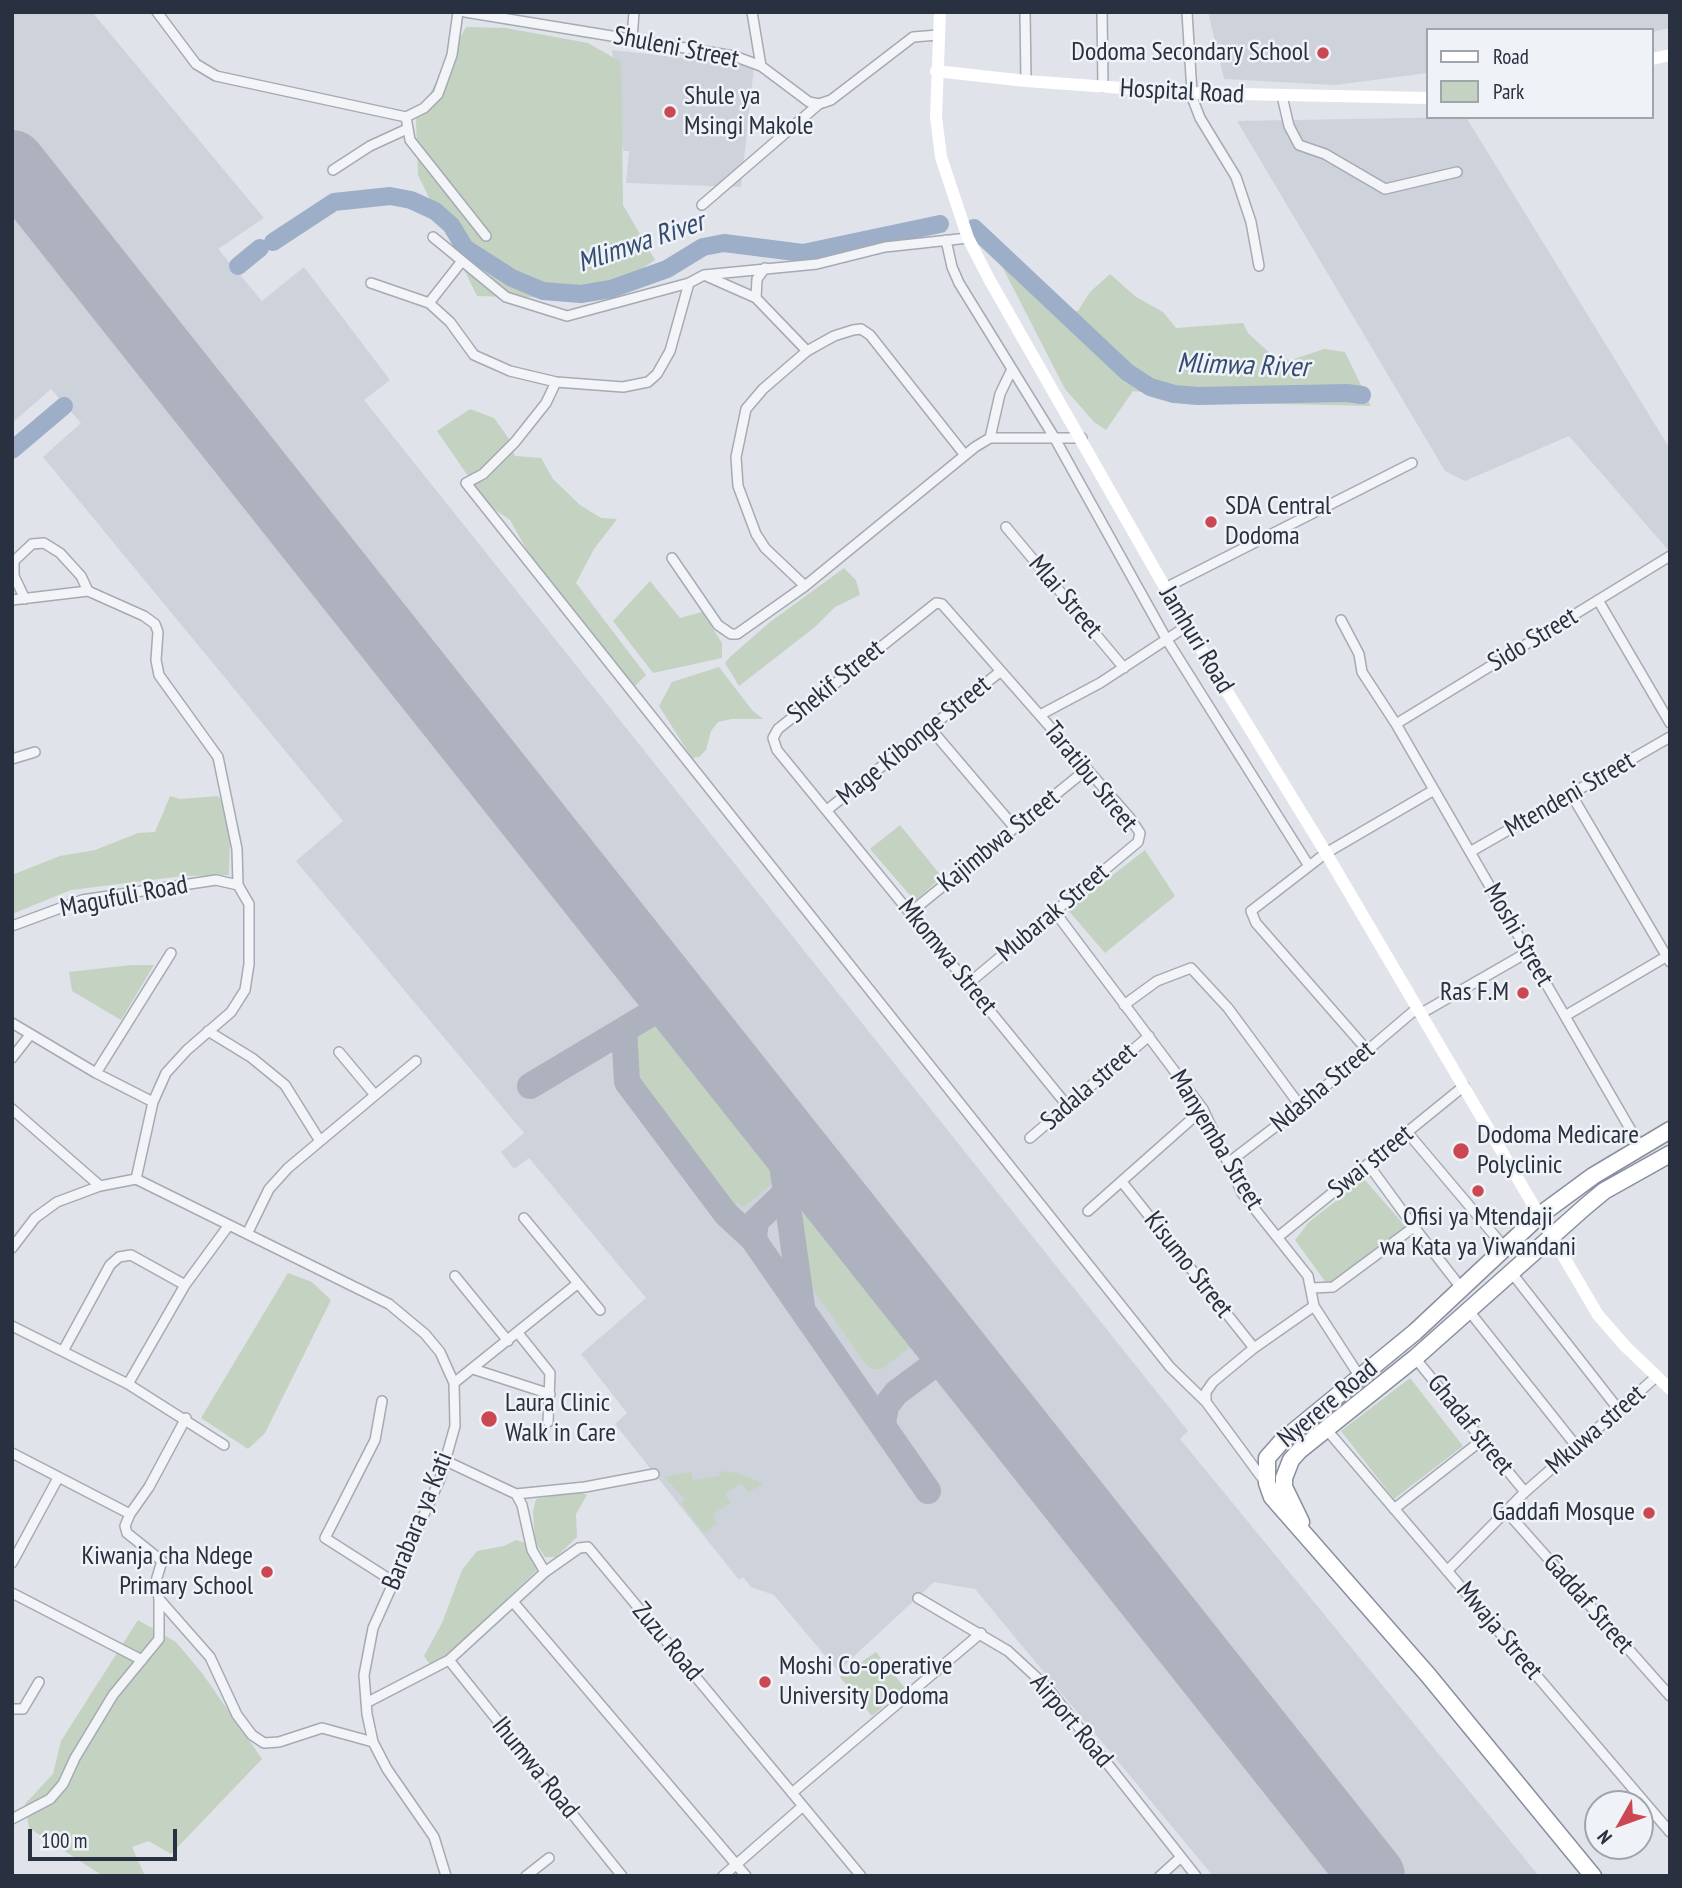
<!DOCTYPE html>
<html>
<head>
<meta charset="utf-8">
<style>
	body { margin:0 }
	#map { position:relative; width:1682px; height:1888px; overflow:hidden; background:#e0e3e9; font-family:"PT Sans Narrow",sans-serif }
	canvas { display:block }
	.frame { position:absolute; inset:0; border:14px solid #29303f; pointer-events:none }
	.legend { position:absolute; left:1426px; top:28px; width:228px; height:91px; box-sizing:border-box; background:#eff2f6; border:2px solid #a0a4ad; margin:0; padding:9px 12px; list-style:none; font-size:21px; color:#29303f }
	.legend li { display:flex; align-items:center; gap:14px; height:35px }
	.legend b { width:35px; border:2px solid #a0a4ad }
	.north { position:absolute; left:1584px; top:1790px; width:70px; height:70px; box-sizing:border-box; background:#eff2f6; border:2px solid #a0a4ad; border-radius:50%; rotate:230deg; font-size:19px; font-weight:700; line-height:28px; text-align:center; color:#29303f }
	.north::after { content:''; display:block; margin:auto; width:24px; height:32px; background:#cb4852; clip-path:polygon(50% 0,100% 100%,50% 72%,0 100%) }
	.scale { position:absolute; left:28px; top:1829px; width:149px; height:32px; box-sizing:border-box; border:4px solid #29303f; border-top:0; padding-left:9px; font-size:21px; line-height:24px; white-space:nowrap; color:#29303f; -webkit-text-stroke:5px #eff2f6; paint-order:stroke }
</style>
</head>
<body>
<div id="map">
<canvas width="1682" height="1888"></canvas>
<div class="frame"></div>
<ul class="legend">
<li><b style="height:9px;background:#fff"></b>Road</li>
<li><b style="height:19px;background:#c4d2c1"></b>Park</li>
</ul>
<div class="north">N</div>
<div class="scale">100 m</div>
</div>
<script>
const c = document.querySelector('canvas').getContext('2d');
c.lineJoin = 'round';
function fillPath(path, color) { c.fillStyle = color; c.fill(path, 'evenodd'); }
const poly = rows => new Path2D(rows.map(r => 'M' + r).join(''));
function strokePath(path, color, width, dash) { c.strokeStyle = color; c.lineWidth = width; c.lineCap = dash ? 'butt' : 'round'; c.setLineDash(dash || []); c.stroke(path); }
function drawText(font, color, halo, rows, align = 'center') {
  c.font = font + ' "PT Sans Narrow",sans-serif'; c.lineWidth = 5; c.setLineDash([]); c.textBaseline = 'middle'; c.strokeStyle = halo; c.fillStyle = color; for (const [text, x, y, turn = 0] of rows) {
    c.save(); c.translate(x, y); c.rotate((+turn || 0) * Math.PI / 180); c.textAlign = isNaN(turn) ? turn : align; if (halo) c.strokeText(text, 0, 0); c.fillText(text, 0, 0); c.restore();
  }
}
fillPath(poly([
	[12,12,92,12,264,218,218,249,262,301,304,267,390,380,364,400,1188,1431,1180,1439,1539,1876,1213,1876,975,1589,934,1582,838,1671,774,1595,751,1587,743,1577,739,1580,615,1424,627,1413,581,1354,646,1298,529,1158,514,1169,501,1152,524,1133,296,861,343,821,43,457,81,423,51,389,12,423],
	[1208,12,1670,12,1670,28,1652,32,1428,30,1428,73,1335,85,1224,79],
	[612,50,754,66,741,187,626,183,629,151,623,151],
	[1466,117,1670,449,1670,552,1569,436,1465,481,1445,471,1237,121]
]), '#ced2da');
fillPath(poly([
	[466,27,506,28,588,43,621,62,623,205,655,260,597,299,477,296,418,175,416,119],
	[986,235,1067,311,1078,311,1090,292,1110,274,1136,297,1163,312,1176,328,1243,323,1248,333,1274,357,1291,360,1324,349,1345,352,1371,406,1233,403,1133,391,1106,430,1094,422,1065,389],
	[470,409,494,418,509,439,515,456,541,458,553,479,580,505,601,518,617,519,594,549,576,583,646,675,634,687,532,559,510,520,488,505,437,431],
	[844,568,856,580,860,595,835,607,815,627,739,686,725,663,730,657,770,622],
	[650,581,680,618,702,612,722,643,722,658,653,673,613,621],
	[719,667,752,710,763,719,732,719,718,722,711,731,706,750,699,757,692,758,659,706,672,682],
	[170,796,180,799,218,796,223,803,230,837,229,875,183,876,71,890,12,914,12,875,60,856,95,850,138,833,155,832],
	[900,825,942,877,915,901,870,849],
	[1145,850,1175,896,1105,953,1068,910],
	[131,965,154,965,121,1020,72,991,69,972],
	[651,1022,666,1025,763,1145,774,1177,769,1186,744,1207,737,1203,731,1208,632,1073,633,1034],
	[1364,1179,1406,1227,1349,1274,1327,1284,1295,1240,1309,1222],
	[807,1208,812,1208,911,1334,909,1348,882,1369,872,1369,866,1364,813,1290,800,1215],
	[288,1273,312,1282,331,1300,265,1433,248,1449,201,1418],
	[1410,1378,1463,1446,1394,1499,1341,1431],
	[719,1471,736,1473,763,1483,749,1492,741,1483,725,1494,730,1503,713,1514,717,1523,704,1533,681,1503,685,1499,664,1477,691,1472,693,1480,720,1476],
	[579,1491,587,1495,576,1514,577,1537,556,1557,545,1557,535,1542,533,1511,536,1499],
	[516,1540,528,1544,538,1569,445,1658,432,1665,428,1662,424,1656,442,1623,462,1570,477,1551,504,1546],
	[138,1620,176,1642,202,1673,262,1759,171,1854,149,1841,132,1847,145,1876,103,1876,29,1828,25,1804,53,1774,61,1741],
	[876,1652,905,1688,872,1716,840,1677]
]), '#c4d2c1');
strokePath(poly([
	[974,228,1127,372,1150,387,1174,394,1198,396,1347,393,1362,395],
	[273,242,334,202,390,196,411,200,435,211,451,225,465,248,512,278,543,291,581,294,611,289,667,269,703,247,724,243,803,253,940,224],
	[238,266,260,248],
	[12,450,64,406]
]), '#9caec8', 18);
strokePath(poly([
	[624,1030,627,1082,726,1214,753,1239,928,1491],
	[530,1086,677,998],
	[771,1118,779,1143,802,1306],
	[758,1246,754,1238,756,1221,801,1178,802,1159],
	[886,1431,883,1423,886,1406,896,1393,943,1358,946,1348,943,1336]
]), '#adb2be', 26);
strokePath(poly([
	[12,163,1372,1876]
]), '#adb2be', 66);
const street = poly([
	[157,12,196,64,216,76,406,117,410,140,486,236],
	[465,12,734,56,761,66,809,102,819,104,831,100,913,37,938,35],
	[752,12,761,66],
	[1025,12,1026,81],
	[1102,12,1103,87],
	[1187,12,1192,93],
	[632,39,634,12],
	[1190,92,1200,118,1236,177,1251,222,1259,266],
	[1282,96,1289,126,1299,145,1325,154,1385,189,1457,172],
	[406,117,424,108,438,94,452,55,458,12],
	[333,170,370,146,407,129],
	[702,205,819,104],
	[433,237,506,297,567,316,689,283],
	[968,238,885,247,817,264,704,275,689,283,670,351,657,374,648,382,623,387,556,382,546,403,515,442,483,474,466,483,1170,1367,1206,1402],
	[946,240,952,267,959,283,1054,437,1167,640,1309,866],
	[704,275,756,298,807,351,834,336,853,330,861,329,870,335,964,454],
	[371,283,429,303,462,261],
	[756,298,757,279,765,268],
	[429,303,450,322,474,355,510,371,556,382],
	[990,438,1000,394,1012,369],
	[1006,527,1124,668],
	[672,558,718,625,731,634,737,634,805,586,975,447,990,438,1082,438],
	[805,586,765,548,756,534,738,486,736,457,746,409,763,389,807,351],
	[1165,588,1412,463],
	[25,599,14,576,14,561,32,544,44,543,60,553,81,576,88,591],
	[12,600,88,591,144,616,155,624,158,632,156,660,159,675,218,757,237,849,238,885],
	[1598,600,1670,723],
	[1341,620,1359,654,1362,672,1396,724,1640,1146],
	[1040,715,1100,683,1187,626],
	[1396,724,1670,556],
	[930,728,1015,828],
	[12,759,35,752],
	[1571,794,1670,962],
	[827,810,1001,671],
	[1470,852,1670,737],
	[911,912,1087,769],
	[1055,912,1203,1109,1242,1193,1308,1276,1314,1306,1360,1377],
	[12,926,82,900,216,880,238,885],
	[969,983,1138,842,1140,833,1130,818,942,604,936,603,778,729,773,738,777,750,1066,1104],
	[1124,1005,1157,981,1191,968,1228,1008,1301,1107],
	[1420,1014,1528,952],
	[1565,1016,1669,955],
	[12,1023,96,1073,153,1102],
	[208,1031,252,1058,285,1085,320,1141],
	[1367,1050,1256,923,1251,911,1326,853,1434,790],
	[339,1052,375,1095],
	[12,1058,30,1035],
	[96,1073,171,953],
	[12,1109,100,1186],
	[1407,1132,1505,1248],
	[1030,1138,1149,1036],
	[1228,1163,1301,1107,1416,1009],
	[1368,1164,1414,1227],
	[136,1179,153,1102,166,1073,187,1050,231,1012,245,990,249,964,249,904,238,885],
	[1122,1182,1254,1348],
	[1088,1211,1203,1109],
	[524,1218,600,1310],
	[247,1234,269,1189,288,1168,416,1061],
	[1278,1237,1464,1086],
	[12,1248,35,1218,57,1202,100,1186,136,1179,389,1304,425,1334,440,1352,454,1383,455,1426,440,1479,373,1628,364,1675,367,1714,373,1742,387,1769,434,1837,446,1876],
	[1511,1272,1619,1410],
	[455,1276,508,1341],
	[1312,1288,1333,1287,1414,1227,1462,1289],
	[1469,1311,1577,1447],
	[12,1326,128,1384,224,1445],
	[518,1333,550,1373,548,1422],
	[63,1351,110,1265,119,1257,131,1255,185,1285],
	[1415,1358,1525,1492],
	[473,1369,550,1394],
	[454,1383,577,1284],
	[128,1384,185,1285,229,1225],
	[382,1401,375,1440,325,1538,394,1582],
	[1327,1430,1670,1832],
	[12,1453,130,1514,149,1487,186,1418],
	[446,1461,516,1494,522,1505,532,1550,545,1572],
	[1265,1482,1206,1402,1206,1392,1213,1382,1254,1348,1314,1306],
	[516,1494,585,1487,654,1474],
	[1394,1509,1482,1440],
	[1506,1511,1670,1696],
	[130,1514,125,1526,127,1533,162,1561,156,1581,159,1599,210,1657,237,1715,252,1735,264,1743,279,1742,322,1728,373,1742],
	[12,1563,58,1478],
	[1447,1571,1525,1492,1656,1377],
	[12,1593,142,1660],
	[918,1598,1008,1651,1047,1687,1196,1876],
	[514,1603,746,1876],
	[449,1660,622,1876],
	[366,1703,449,1660,545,1572,579,1548,588,1547,861,1876],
	[12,1709,23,1709,39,1682],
	[792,1793,981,1633],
	[12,1819,50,1799,63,1784,75,1758,113,1695,159,1639,159,1599],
	[526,1876,549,1858],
	[723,1876,803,1806],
	[1160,1876,1181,1857]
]);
const highway = poly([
	[1301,1522,1284,1487,1284,1478,1291,1460,1300,1450,1415,1358,1586,1206,1604,1191,1670,1154],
	[1593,1876,1428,1675,1272,1497,1267,1483,1267,1458,1282,1441,1415,1332,1540,1215,1593,1176,1670,1130]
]);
strokePath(street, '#a5aab3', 12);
strokePath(highway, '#888f9f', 19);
strokePath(street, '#f2f4f7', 9);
strokePath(poly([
	[940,12,936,117,941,157,968,238,989,279,1187,626,1326,853,1598,1315,1626,1347,1670,1389],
	[1652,59,1670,55],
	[936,71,1026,81,1192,93,1428,98]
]), '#fff', 12);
strokePath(highway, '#fff', 16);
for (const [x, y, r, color] of [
	[1323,53,7,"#cb4852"],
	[670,112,7,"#cb4852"],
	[1211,522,7,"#cb4852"],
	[1523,993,7,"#cb4852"],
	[1461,1151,9,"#cb4852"],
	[1478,1191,7,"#cb4852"],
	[489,1419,9,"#cb4852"],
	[1649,1513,7,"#cb4852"],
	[267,1572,7,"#cb4852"],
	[765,1682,7,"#cb4852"]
]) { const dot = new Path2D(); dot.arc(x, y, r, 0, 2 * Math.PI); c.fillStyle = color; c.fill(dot); strokePath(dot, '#eff2f6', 2.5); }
drawText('26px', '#29303f', '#eff2f6', [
	["Shuleni Street",676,48,11],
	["Hospital Road",1182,92,3],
	["Mlai Street",1065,597,50],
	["Jamhuri Road",1196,640,59],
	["Sido Street",1533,640,-31],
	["Shekif Street",836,682,-39],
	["Mage Kibonge Street",914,741,-39],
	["Taratibu Street",1090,777,51],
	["Mtendeni Street",1570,795,-30],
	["Kajimbwa Street",999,841,-39],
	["Magufuli Road",124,897,-11],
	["Mubarak Street",1053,913,-40],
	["Moshi Street",1518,935,60],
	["Mkomwa Street",947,957,51],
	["Sadala street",1089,1087,-41],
	["Ndasha Street",1323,1087,-40],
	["Manyemba Street",1216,1140,59],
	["Swai street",1371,1162,-39],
	["Kisumo Street",1188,1265,52],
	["Nyerere Road",1328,1404,-40],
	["Ghadaf street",1470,1425,51],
	["Mkuwa street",1596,1430,-41],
	["Barabara ya Kati",418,1521,-68],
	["Gaddaf Street",1588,1604,49],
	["Mwaja Street",1499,1631,50],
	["Zuzu Road",667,1642,50],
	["Airport Road",1071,1721,50],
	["Ihumwa Road",535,1768,51]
]);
drawText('26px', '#29303f', '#eff2f6', [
	["Dodoma Secondary School",1309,53,"right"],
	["Shule ya",684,97],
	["Msingi Makole",684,127],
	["SDA Central",1225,507],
	["Dodoma",1225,537],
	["Ras F.M",1509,993,"right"],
	["Dodoma Medicare",1477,1136],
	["Polyclinic",1477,1166],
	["Ofisi ya Mtendaji",1478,1218,"center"],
	["wa Kata ya Viwandani",1478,1248,"center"],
	["Laura Clinic",505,1404],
	["Walk in Care",505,1434],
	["Gaddafi Mosque",1635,1513,"right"],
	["Kiwanja cha Ndege",253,1557,"right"],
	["Primary School",253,1587,"right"],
	["Moshi Co-operative",779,1667],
	["University Dodoma",779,1697]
], 'left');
drawText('italic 28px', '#344c72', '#eff2f6', [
	["Mlimwa River",641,243,-19],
	["Mlimwa River",1243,366,2]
]);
</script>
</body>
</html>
